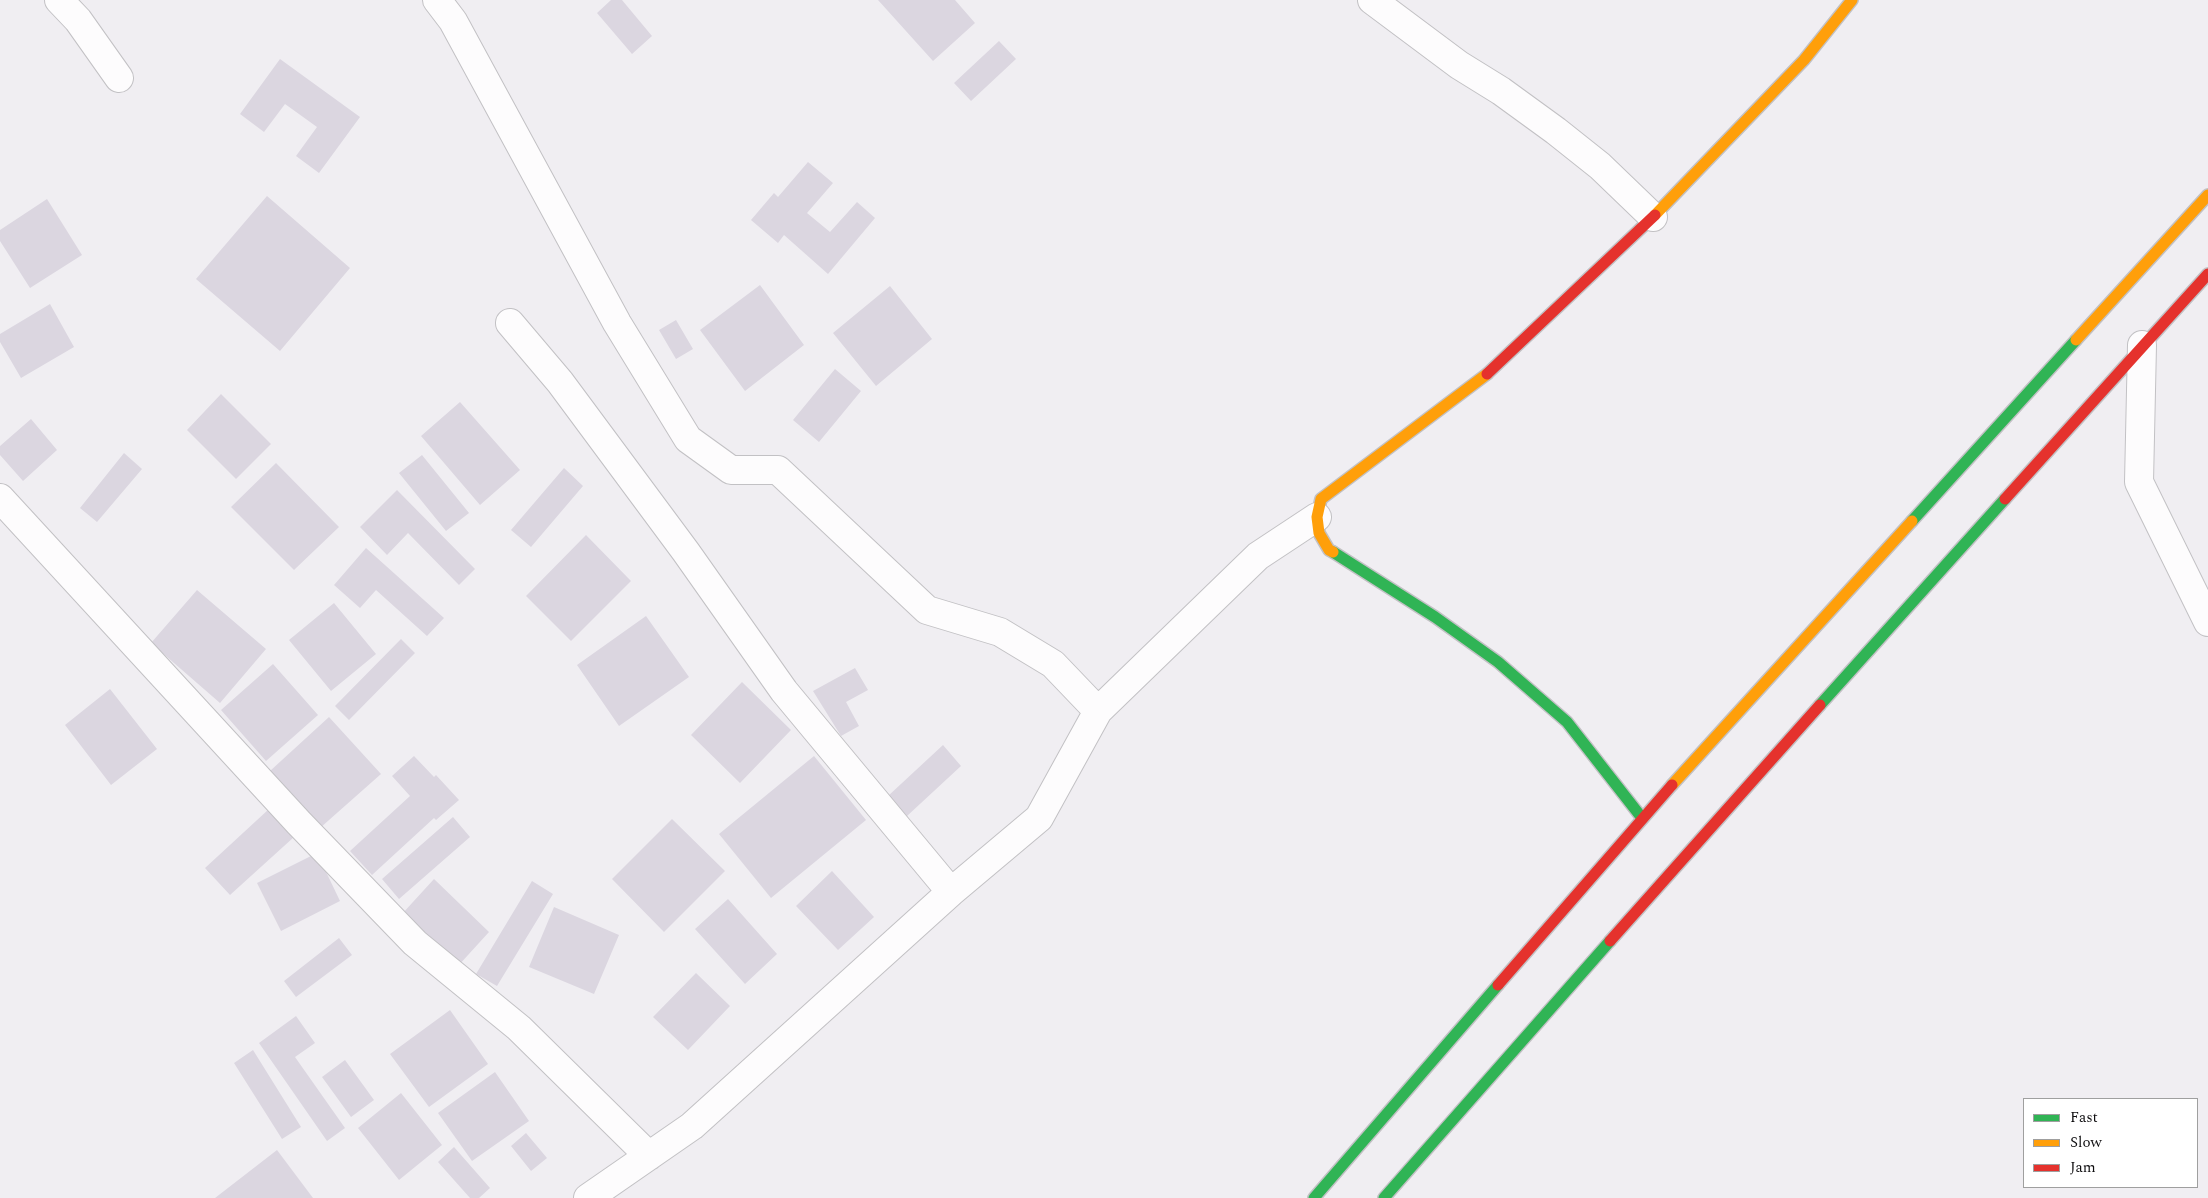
<!DOCTYPE html>
<html>
<head>
<meta charset="utf-8">
<style>
	body { margin:0 }
	#map { position:relative; width:2208px; height:1198px; overflow:hidden; background:#f0eef2; font-family:Spectral,serif }
	canvas { display:block }
	.legend { position:absolute; left:2023px; top:1098px; width:175px; height:90px; box-sizing:border-box; background:#fff; border:1px solid #9f9f9f; margin:0; padding:6px 9px; list-style:none; font-size:15px; color:#0f0e10 }
	.legend li { display:flex; align-items:center; gap:10px; height:25px }
	.legend b { width:25px; border:1px solid #9f9f9f }
</style>
</head>
<body>
<div id="map">
<canvas width="2208" height="1198"></canvas>
<ul class="legend">
<li><b style="height:6px;background:#30b455"></b>Fast</li>
<li><b style="height:6px;background:#ff9f0a"></b>Slow</li>
<li><b style="height:6px;background:#e5322d"></b>Jam</li>
</ul>
</div>
<script>
const c = document.querySelector('canvas').getContext('2d');
c.lineJoin = 'round';
function fillPath(path, color) { c.fillStyle = color; c.fill(path, 'evenodd'); }
const poly = rows => new Path2D(rows.map(r => 'M' + r).join(''));
function strokePath(path, color, width, dash) { c.strokeStyle = color; c.lineWidth = width; c.lineCap = dash ? 'butt' : 'round'; c.setLineDash(dash || []); c.stroke(path); }
fillPath(poly([
	[611,0,622,0,652,36,632,54,597,13],
	[878,0,955,0,975,23,933,61],
	[999,41,1016,59,971,101,954,83],
	[280,59,360,117,319,173,296,156,317,127,285,104,264,132,240,114],
	[808,162,833,183,807,213,830,232,857,202,875,218,828,274,784,235,778,243,751,220,774,193,778,197],
	[267,196,350,268,280,351,196,279],
	[47,199,82,255,30,288,0,241,0,230],
	[760,285,804,345,745,391,700,330],
	[890,286,932,339,876,386,833,333],
	[50,304,74,347,21,378,0,342,0,334],
	[676,320,693,349,676,359,659,330],
	[835,369,861,391,819,442,793,420],
	[221,394,271,444,236,479,187,430],
	[460,402,520,470,480,505,421,436],
	[31,419,57,450,23,481,0,455,0,446],
	[124,453,142,469,97,522,80,508],
	[422,455,469,513,446,531,399,473],
	[276,463,339,527,294,570,231,507],
	[564,468,583,486,531,547,511,530],
	[397,490,475,569,459,585,408,533,387,555,360,527],
	[586,535,631,581,571,641,526,596],
	[366,548,444,618,427,636,376,590,360,608,334,585],
	[197,590,266,649,220,703,151,643],
	[334,603,376,654,331,691,289,640],
	[646,616,689,677,619,726,577,665],
	[401,639,415,653,349,720,335,706],
	[273,664,318,715,266,761,221,710],
	[855,668,868,690,846,702,859,726,841,736,813,691],
	[742,682,791,730,740,783,691,735],
	[110,689,157,749,111,785,65,725],
	[329,717,381,774,320,828,270,771],
	[943,745,961,766,907,816,888,796],
	[414,756,434,777,436,775,459,800,436,820,434,818,372,875,350,851,410,796,392,776],
	[814,756,866,820,771,898,719,834],
	[269,809,294,837,230,895,205,868],
	[453,817,470,837,399,899,382,879],
	[672,819,725,871,664,932,612,879],
	[317,853,340,901,281,931,257,883],
	[832,871,874,917,838,950,796,906],
	[434,879,489,932,458,966,402,914],
	[532,881,553,894,497,986,476,974],
	[728,899,777,954,745,984,695,929],
	[554,907,619,935,594,994,529,967],
	[339,938,352,955,296,997,284,981],
	[696,973,730,1006,688,1050,653,1017],
	[450,1010,488,1064,429,1107,390,1054],
	[296,1016,315,1043,295,1057,345,1128,327,1141,259,1043],
	[253,1050,301,1127,282,1139,234,1063],
	[345,1060,374,1100,351,1117,322,1077],
	[495,1072,529,1121,472,1161,438,1113],
	[401,1093,442,1145,399,1180,358,1128],
	[526,1133,547,1158,531,1171,511,1146],
	[454,1147,490,1188,479,1198,470,1198,438,1162],
	[277,1150,313,1198,215,1198]
]), '#dbd6e0');
const street = poly([
	[59,0,78,20,119,78],
	[437,0,453,21,617,323,688,439,731,470,778,470,927,610,1000,632,1053,664,1098,711],
	[1372,0,1459,65,1501,91,1556,131,1600,166,1653,217],
	[510,323,560,382,686,552,784,691,951,892],
	[2142,345,2139,482,2208,622],
	[0,498,299,823,415,943,519,1028,649,1156],
	[588,1198,692,1126,951,892,1039,818,1098,711,1258,556,1317,517]
]);
const fast = poly([
	[1912,521,2076,340],
	[1333,552,1435,617,1498,662,1567,722,1642,818],
	[1820,705,2005,499],
	[1314,1198,1498,985],
	[1384,1198,1610,941]
]);
const slow = poly([
	[1655,215,1804,60,1852,0],
	[2076,340,2208,195],
	[1333,552,1329,550,1319,533,1317,517,1321,499,1487,374],
	[1672,785,1912,521]
]);
const jam = poly([
	[1487,374,1655,215],
	[2005,499,2208,274],
	[1610,941,1820,705],
	[1498,985,1672,785]
]);
strokePath(street, '#c2c1c4', 30);
strokePath(fast, '#c2c1c4', 14);
strokePath(slow, '#c2c1c4', 14);
strokePath(jam, '#c2c1c4', 14);
strokePath(street, '#fdfcfd', 28);
strokePath(fast, '#30b455', 11);
strokePath(slow, '#ff9f0a', 11);
strokePath(jam, '#e5322d', 11);
</script>
</body>
</html>
